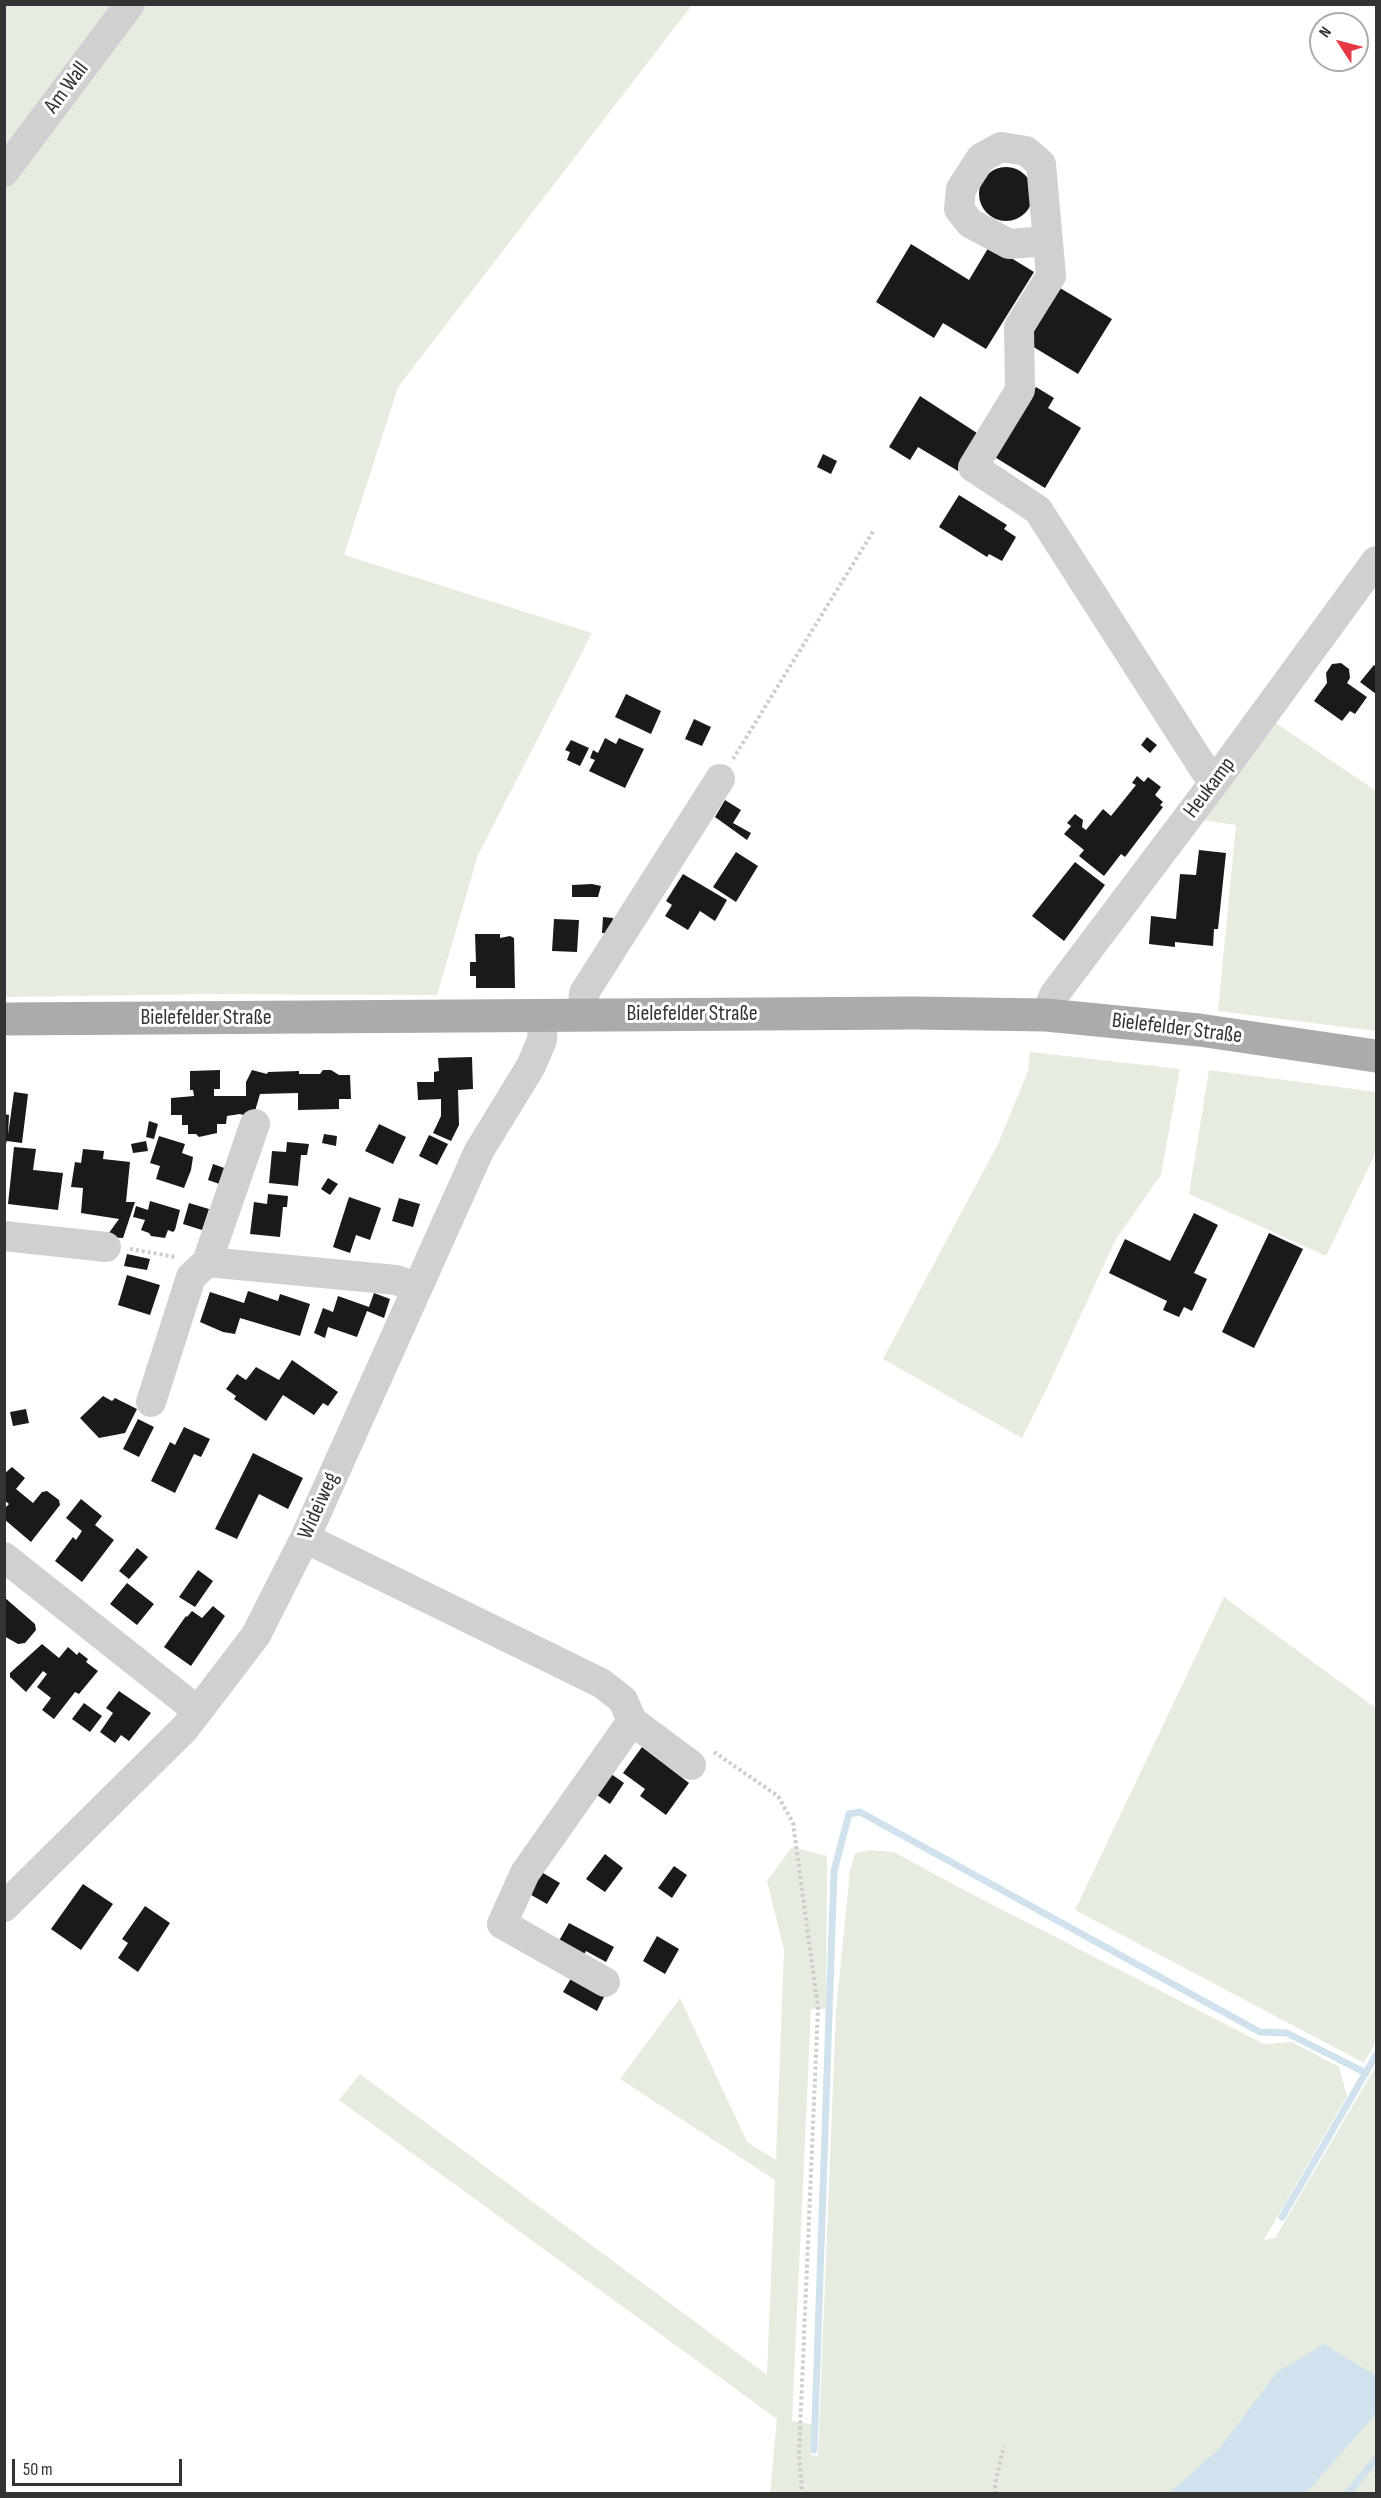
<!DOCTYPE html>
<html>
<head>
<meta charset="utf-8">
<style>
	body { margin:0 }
	#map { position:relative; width:1381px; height:2498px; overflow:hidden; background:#fff; font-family:"Sofia Sans Condensed",sans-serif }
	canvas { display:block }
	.frame { position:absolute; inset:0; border:6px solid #333; pointer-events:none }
	.north { position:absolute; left:1309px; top:12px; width:60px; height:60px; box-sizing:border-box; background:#fff; border:2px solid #adadad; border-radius:50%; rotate:306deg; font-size:16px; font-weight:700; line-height:24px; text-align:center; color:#333 }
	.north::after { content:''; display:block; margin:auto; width:21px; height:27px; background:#e63946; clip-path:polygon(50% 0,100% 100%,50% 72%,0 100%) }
	.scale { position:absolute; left:12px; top:2459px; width:170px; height:27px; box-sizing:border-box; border:3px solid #333; border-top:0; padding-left:8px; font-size:18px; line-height:21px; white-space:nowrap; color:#333; -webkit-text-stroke:4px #fff; paint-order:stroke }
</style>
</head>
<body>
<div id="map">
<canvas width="1381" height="2498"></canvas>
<div class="frame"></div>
<div class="north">N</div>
<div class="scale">50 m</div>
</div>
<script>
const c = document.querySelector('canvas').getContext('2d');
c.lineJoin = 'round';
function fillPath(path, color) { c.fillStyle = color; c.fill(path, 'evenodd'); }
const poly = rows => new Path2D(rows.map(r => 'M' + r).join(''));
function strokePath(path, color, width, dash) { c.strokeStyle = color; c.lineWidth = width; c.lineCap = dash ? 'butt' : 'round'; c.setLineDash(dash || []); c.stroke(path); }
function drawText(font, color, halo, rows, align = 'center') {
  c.font = font + ' "Sofia Sans Condensed",sans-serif'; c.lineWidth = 6; c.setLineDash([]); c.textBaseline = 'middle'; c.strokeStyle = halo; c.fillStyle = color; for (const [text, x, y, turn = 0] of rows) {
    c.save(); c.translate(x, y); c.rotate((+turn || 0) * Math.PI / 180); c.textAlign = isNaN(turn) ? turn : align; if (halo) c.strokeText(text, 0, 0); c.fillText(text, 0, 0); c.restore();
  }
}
fillPath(poly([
	[4,5,692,5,398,387,344,555,592,633,478,855,437,995,205,994,5,997],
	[1273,721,1376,791,1376,1031,1218,1011,1236,825,1202,820],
	[1030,1052,1180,1069,1161,1175,1116,1239,1047,1388,1022,1438,883,1359,998,1144,1028,1071],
	[1209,1070,1376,1092,1376,1152,1326,1256,1189,1194],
	[1224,1597,1376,1708,1376,2041,1364,2063,1075,1910],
	[792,1847,827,1856,826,2009,811,2009,792,2421,811,2424,811,2455,818,2456,836,2011,850,1871,855,1853,871,1850,894,1852,962,1889,1264,2044,1292,2042,1339,2067,1347,2096,1264,2240,1275,2238,1376,2066,1376,2493,770,2493,777,2419,339,2100,360,2074,767,2375,775,2180,620,2079,680,1998,747,2142,776,2160,784,1950,767,1881]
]), '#e6ecdf');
fillPath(poly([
	[1324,2344,1376,2376,1376,2414,1306,2493,1169,2493,1219,2449,1277,2372]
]), '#cfe2ee');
strokePath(poly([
	[1282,2217,1376,2055],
	[814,2450,834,1871,849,1814,860,1812,1260,2032,1287,2033,1366,2073],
	[1347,2494,1376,2459]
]), '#cfe2ee', 7);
fillPath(poly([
	'979 194a27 27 0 1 1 54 0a27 27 0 1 1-54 0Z',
	[911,244,969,280,990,245,1034,272,986,349,943,323,934,338,876,302],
	[1060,288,1112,319,1078,374,1027,343],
	[1036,387,1054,398,1048,408,1081,428,1045,488,993,456],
	[920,396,980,435,958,471,918,447,910,460,889,447],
	[823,454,837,461,831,474,817,467],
	[959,495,1007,525,1004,529,1016,537,1002,561,989,554,987,557,939,527],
	[1341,663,1349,669,1350,678,1347,683,1367,697,1355,714,1350,711,1342,721,1314,701,1327,683,1326,673,1332,664],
	[1374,665,1376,667,1376,694,1360,682],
	[626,694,661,711,651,734,615,717],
	[694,719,711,727,702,746,685,739],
	[1147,737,1157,745,1150,753,1141,745],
	[605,738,616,744,619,738,644,749,625,788,589,771,595,760,590,758,593,750,598,753],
	[571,740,589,748,580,766,567,760,570,752,565,750],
	[1137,776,1144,782,1148,777,1161,787,1155,795,1163,802,1160,805,1163,807,1125,857,1121,854,1104,876,1079,856,1084,850,1064,834,1071,826,1067,823,1075,814,1083,820,1082,827,1086,830,1103,809,1111,816,1136,785,1132,783],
	[725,800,741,810,733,823,751,833,747,840,715,817],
	[1199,850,1226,853,1218,929,1214,929,1213,946,1175,942,1175,947,1149,944,1151,916,1176,919,1180,874,1196,875],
	[736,852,758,866,736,902,713,887],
	[1075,862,1105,885,1064,941,1032,916],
	[683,874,727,900,715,921,700,911,688,930,665,916,672,905,666,901],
	[592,884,601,886,598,897,572,897,572,885],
	[603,917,613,918,612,934,602,933],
	[554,919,579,920,577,952,552,951],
	[475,934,500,934,500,938,510,936,514,938,515,988,476,988,476,976,470,976,470,962,476,962],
	[472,1057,473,1089,458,1090,459,1125,451,1141,433,1133,441,1116,441,1099,418,1100,417,1082,434,1082,434,1072,439,1071,438,1058],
	[220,1070,220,1089,214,1089,214,1096,246,1096,246,1082,252,1070,267,1074,268,1072,299,1071,299,1074,320,1074,323,1070,331,1070,339,1075,350,1075,351,1099,339,1099,339,1109,298,1110,298,1093,260,1094,253,1118,240,1114,227,1116,226,1124,217,1124,217,1133,199,1137,196,1134,188,1134,188,1125,182,1125,182,1115,171,1115,171,1098,194,1096,193,1090,190,1090,190,1071],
	[14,1092,28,1094,22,1143,7,1141,4,1148,4,1114,9,1115,8,1135],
	[149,1121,158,1124,154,1139,146,1137],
	[379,1124,406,1137,393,1164,365,1151],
	[324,1134,337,1136,336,1146,322,1143],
	[429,1135,448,1144,437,1165,419,1156],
	[159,1136,185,1144,182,1153,193,1157,191,1170,184,1188,156,1179,160,1166,150,1163],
	[146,1141,148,1151,133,1153,131,1144],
	[287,1142,309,1144,307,1155,301,1155,298,1186,269,1183,272,1151,286,1152],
	[14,1147,36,1149,33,1170,63,1173,58,1210,8,1204],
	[83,1149,104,1151,103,1159,130,1162,126,1202,135,1202,123,1238,106,1237,119,1219,81,1213,83,1188,71,1187,75,1162,81,1163],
	[213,1164,230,1170,225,1186,208,1180],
	[328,1178,338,1184,330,1195,321,1189],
	[268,1194,288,1196,287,1207,283,1207,280,1237,250,1234,254,1202,267,1204],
	[349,1197,381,1208,370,1240,356,1235,350,1253,333,1247],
	[399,1198,420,1204,413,1227,392,1221],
	[150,1201,180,1210,175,1230,173,1232,168,1230,165,1238,151,1236,149,1233,141,1230,145,1220,133,1217,136,1206,148,1210],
	[189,1203,209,1209,202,1230,183,1224],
	[1194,1213,1218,1225,1194,1273,1207,1279,1192,1311,1184,1307,1179,1317,1163,1310,1167,1301,1109,1273,1125,1239,1170,1261],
	[1269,1233,1303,1249,1254,1348,1222,1332],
	[127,1254,150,1259,147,1270,124,1266],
	[127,1275,160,1285,150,1315,118,1305],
	[248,1291,278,1301,280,1294,310,1304,300,1336,240,1318,235,1334,223,1332,200,1322,210,1292,244,1303],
	[374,1293,390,1299,384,1318,367,1311,357,1337,328,1327,325,1338,314,1333,323,1308,333,1312,338,1296,369,1307],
	[292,1360,338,1392,328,1406,323,1403,314,1415,283,1395,266,1421,234,1399,236,1396,226,1389,237,1374,246,1380,256,1367,279,1380],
	[103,1396,112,1401,115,1398,137,1409,125,1433,99,1438,80,1418],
	[26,1409,29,1423,13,1426,10,1412],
	[138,1419,154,1427,139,1457,123,1449],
	[184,1427,210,1439,201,1457,194,1454,175,1493,151,1481,170,1442,175,1445],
	[253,1453,303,1478,288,1509,259,1494,237,1539,215,1529],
	[12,1467,25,1478,16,1489,33,1503,42,1492,47,1491,59,1500,60,1505,31,1542,4,1519,4,1509,9,1504,4,1500,4,1474],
	[81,1499,102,1516,95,1525,114,1540,82,1582,55,1561,73,1537,76,1540,82,1531,66,1518],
	[137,1548,148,1557,129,1579,119,1571],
	[198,1570,213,1581,195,1607,179,1597],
	[127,1583,154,1604,137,1625,110,1604],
	[4,1597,35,1624,36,1630,25,1643,18,1644,4,1636],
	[213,1606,225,1616,191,1666,164,1647,186,1616,187,1617,192,1611,202,1618],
	[42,1644,59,1658,68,1647,77,1655,79,1652,88,1659,86,1662,98,1671,79,1694,75,1692,54,1719,42,1710,51,1698,37,1687,47,1674,43,1671,26,1692,10,1677,10,1673],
	[119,1691,151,1713,129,1741,121,1735,115,1743,100,1732,113,1713,106,1708],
	[84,1703,102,1716,90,1732,72,1719],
	[642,1747,689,1783,666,1815,640,1796,645,1789,623,1773],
	[604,1769,624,1783,610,1804,590,1790],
	[605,1854,623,1868,605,1892,586,1879],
	[674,1866,687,1875,672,1898,658,1888],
	[538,1870,560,1883,547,1904,526,1892],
	[83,1884,113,1904,81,1950,51,1929],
	[145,1906,170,1923,138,1972,118,1958,128,1943,122,1939],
	[569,1923,614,1947,606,1962,586,1951,580,1961,555,1948],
	[657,1936,679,1949,665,1974,643,1961],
	[573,1975,606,1993,597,2011,563,1992]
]), '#1a1a1a');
strokePath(poly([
	[733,759,874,530],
	[130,1249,176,1257],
	[714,1752,778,1796,793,1823,818,2008,799,2454,802,2494],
	[995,2494,995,2484,1004,2446]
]), '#cdcdcd', 4, [3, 3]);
strokePath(poly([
	[4,172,130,4],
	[1047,241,1009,244,970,223,959,209,961,189,981,158,1001,147,1026,151,1041,164,1051,276,1019,327,1020,390,973,467,1038,510,1206,772,1216,780],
	[582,1015,584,993,720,779],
	[1046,1015,1054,995,1216,780,1376,561],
	[4,1236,106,1247],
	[207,1262,396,1280,417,1287],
	[151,1402,191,1277,207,1262,255,1124],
	[305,1538,601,1683,623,1700,632,1721,691,1765],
	[4,1557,198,1711],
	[4,1907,185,1728,256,1635,305,1538,479,1151,531,1066,542,1040,543,1015],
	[605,1982,502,1924,525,1873,632,1721]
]), '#d0d0d0', 30);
strokePath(poly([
	[4,1019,914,1013,1046,1015,1199,1030,1376,1056]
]), '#ababab', 33);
drawText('22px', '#333', '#fff', [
	["Am Wall",67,88,-53],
	["Heukamp",1210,788,-53],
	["Bielefelder Straße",692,1014],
	["Bielefelder Straße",206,1018],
	["Bielefelder Straße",1177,1029,7],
	["Wideiweg",319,1506,-66]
]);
</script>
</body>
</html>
